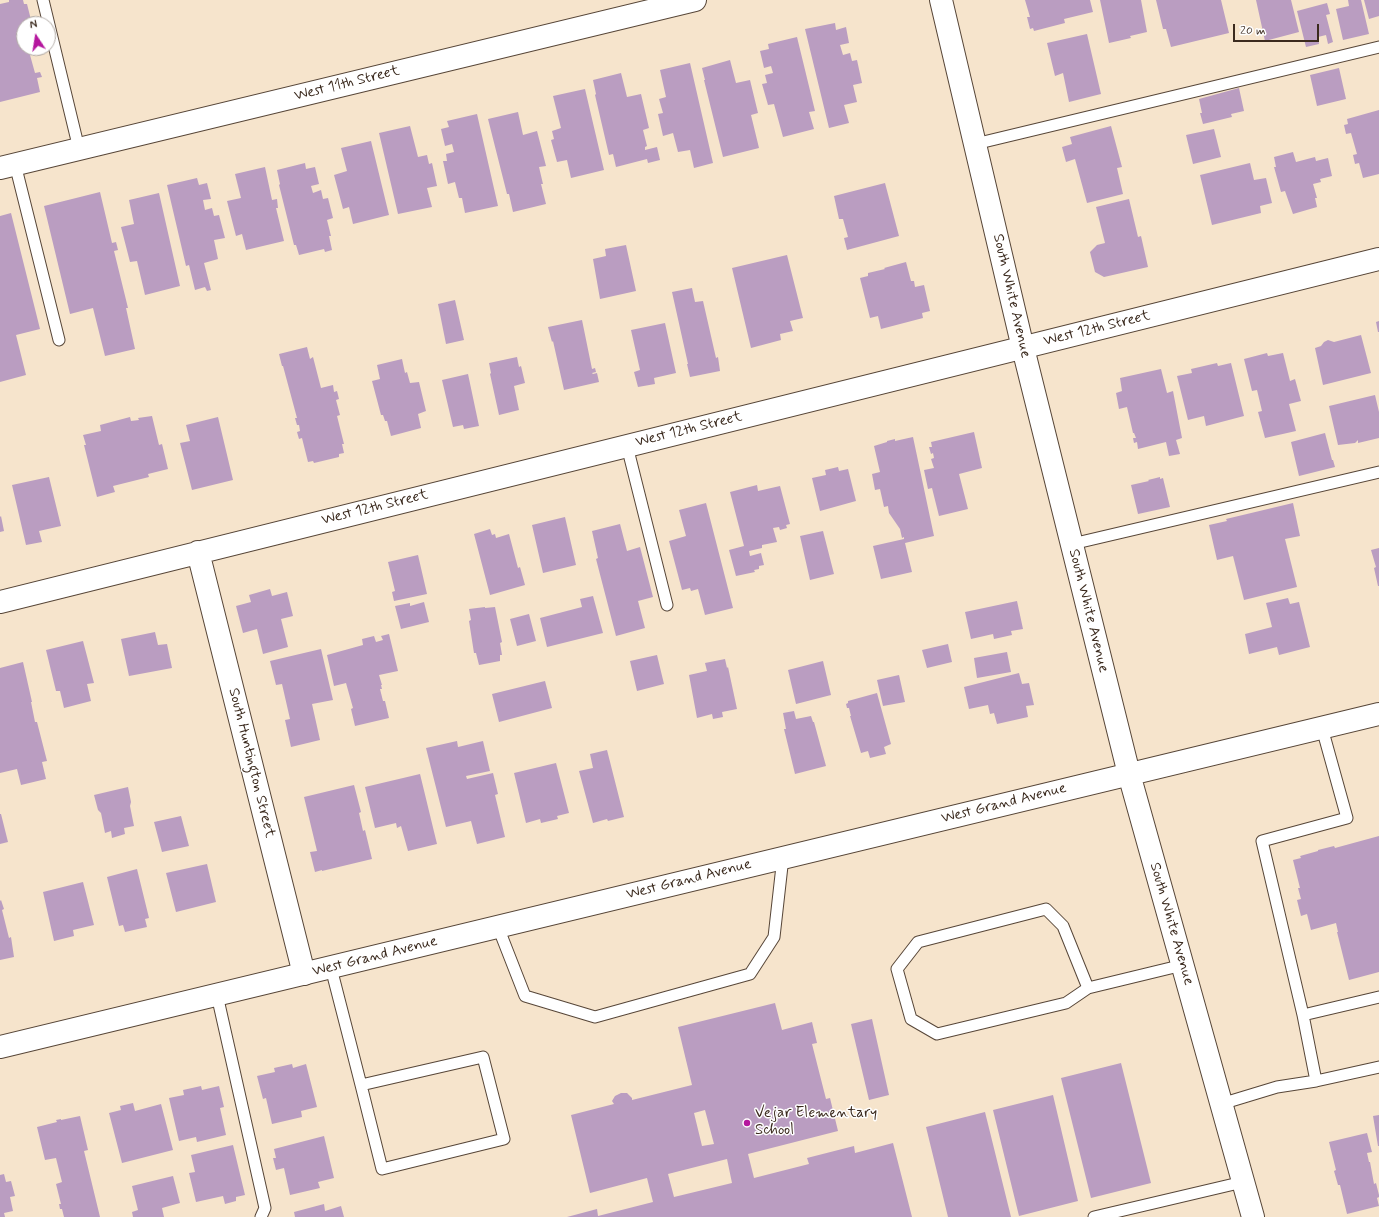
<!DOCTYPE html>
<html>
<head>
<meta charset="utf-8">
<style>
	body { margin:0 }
	#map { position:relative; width:1379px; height:1217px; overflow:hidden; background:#f6e4cc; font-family:Mynerve,sans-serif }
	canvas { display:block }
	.north { position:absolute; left:16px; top:16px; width:40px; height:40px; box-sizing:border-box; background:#fff; border:1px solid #b1aaa5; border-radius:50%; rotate:348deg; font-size:11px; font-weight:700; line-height:16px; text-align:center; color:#3b2a1e }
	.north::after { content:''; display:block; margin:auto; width:14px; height:18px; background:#b5179e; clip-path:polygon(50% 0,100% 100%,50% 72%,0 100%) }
	.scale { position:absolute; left:1233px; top:24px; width:86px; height:18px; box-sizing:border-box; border:2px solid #3b2a1e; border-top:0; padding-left:5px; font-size:12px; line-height:14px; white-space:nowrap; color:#3b2a1e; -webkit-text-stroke:3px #fff; paint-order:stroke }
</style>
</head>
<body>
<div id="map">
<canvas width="1379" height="1217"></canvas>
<div class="north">N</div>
<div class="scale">20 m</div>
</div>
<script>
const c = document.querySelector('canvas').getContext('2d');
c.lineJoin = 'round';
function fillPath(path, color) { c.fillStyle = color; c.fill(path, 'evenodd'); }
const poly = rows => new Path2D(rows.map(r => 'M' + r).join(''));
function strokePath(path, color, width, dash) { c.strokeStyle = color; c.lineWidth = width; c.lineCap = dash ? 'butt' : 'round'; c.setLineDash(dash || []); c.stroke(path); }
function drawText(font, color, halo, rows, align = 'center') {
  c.font = font + ' Mynerve,sans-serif'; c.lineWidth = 3; c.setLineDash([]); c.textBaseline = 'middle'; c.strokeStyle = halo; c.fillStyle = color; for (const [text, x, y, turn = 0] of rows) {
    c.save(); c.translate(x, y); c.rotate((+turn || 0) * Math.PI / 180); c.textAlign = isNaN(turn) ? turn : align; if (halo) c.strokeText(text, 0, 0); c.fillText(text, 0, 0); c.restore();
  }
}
fillPath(poly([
	[9,0,23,0,24,4,27,4,32,24,24,24,24,48,37,48,38,53,30,55,35,73,40,72,42,77,37,78,40,92,0,102,0,4,9,2],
	[1025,0,1090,0,1093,12,1064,19,1065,23,1034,31,1033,28,1030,29,1027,17,1030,17],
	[1100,0,1141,0,1147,32,1130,36,1131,38,1109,43],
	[1156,0,1221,0,1229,33,1171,47,1166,29,1163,29],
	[1256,0,1291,0,1299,32,1265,41],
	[1348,0,1361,0,1369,34,1343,40,1336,9,1349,6],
	[1364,0,1379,0,1379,16,1369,19],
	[1327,3,1330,14,1326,15,1333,42,1328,44,1326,35,1318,37,1319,44,1306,47,1297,11],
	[835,23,836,30,846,27,849,43,840,45,843,55,850,53,852,61,857,60,862,83,853,85,857,102,844,105,849,123,829,128,805,29],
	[1087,34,1101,94,1069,102,1063,73,1055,76,1047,43],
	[797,37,815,111,809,112,814,129,783,137,774,104,768,105,762,84,767,83,765,75,773,73,771,66,764,68,760,51,769,49,768,44],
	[730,60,736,83,750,80,758,113,751,115,759,148,723,157,704,80,705,80,702,68],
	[690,63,713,163,694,168,690,150,678,152,673,133,663,136,658,114,663,113,659,99,666,97,660,70],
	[1339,68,1346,99,1317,106,1310,75],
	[621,73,627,97,641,94,649,128,643,130,647,146,645,147,645,150,657,147,660,160,648,163,647,159,616,167,613,154,609,155,595,95,596,94,593,80],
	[1239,88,1244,111,1231,114,1232,117,1203,124,1200,113,1202,113,1199,99],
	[585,89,604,170,571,178,567,160,557,162,551,140,554,139,552,131,561,128,553,96],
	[1379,110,1379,174,1363,178,1359,163,1355,164,1353,155,1357,154,1351,133,1346,134,1344,125,1348,124,1347,119],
	[518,112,523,135,537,131,546,166,539,167,543,184,541,184,546,204,513,212,509,194,507,194,488,119],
	[477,114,498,206,465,213,462,198,459,198,455,182,448,184,443,161,447,161,446,154,454,152,452,144,445,146,441,129,449,127,447,121],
	[410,126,418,157,427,155,429,164,432,163,437,186,427,188,432,207,398,214,379,133],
	[1111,126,1122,167,1117,168,1123,194,1087,203,1075,159,1066,162,1062,147,1072,144,1070,137],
	[1214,129,1221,157,1193,164,1186,135],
	[371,141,389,215,353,224,349,207,343,209,334,175,347,171,341,148],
	[1293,152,1296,162,1315,157,1316,161,1328,158,1332,176,1320,179,1321,182,1313,184,1317,198,1315,198,1317,207,1293,214,1285,191,1281,192,1274,167,1276,167,1274,157],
	[305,163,306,169,315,167,319,184,311,186,313,193,321,190,323,199,328,198,333,218,327,220,331,236,329,236,332,250,325,252,324,249,299,255,296,245,294,245,279,185,280,184,277,170],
	[1250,163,1254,180,1266,178,1272,203,1260,206,1261,213,1212,225,1200,175],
	[265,167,272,200,277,199,278,208,276,208,284,241,246,250,242,234,236,236,227,201,241,198,235,174],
	[197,178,199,185,207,183,211,199,203,200,205,210,212,208,214,216,219,215,225,238,214,240,218,259,204,263,211,290,207,291,205,287,195,290,189,265,186,266,167,185],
	[885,183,899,236,847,250,844,238,848,237,843,219,839,219,834,196],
	[100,192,112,243,116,242,118,250,114,251,128,308,126,308,135,349,105,356,93,308,70,314,44,206],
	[159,193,180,286,145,295,137,261,130,262,121,227,134,224,129,200],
	[1129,199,1138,237,1141,236,1148,267,1104,277,1095,272,1090,252,1097,245,1105,243,1096,207],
	[11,213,40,329,16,335,26,375,0,382,0,216],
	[626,245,636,291,600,299,593,259,606,256,605,249],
	[787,255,803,318,790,321,793,331,780,334,781,340,751,348,732,268],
	[906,262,911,281,914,281,915,287,924,285,930,311,922,313,923,318,881,329,878,316,870,318,860,278,868,276,868,273,885,269,884,268],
	[692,288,695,302,703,301,716,358,718,357,720,371,690,377,687,364,688,364,672,292],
	[455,300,464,340,446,344,438,304],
	[582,320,592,369,595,368,596,372,592,373,593,374,597,373,599,382,564,390,553,341,552,342,548,327],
	[1379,321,1379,332,1378,332,1376,322],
	[665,323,676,373,654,378,655,384,638,387,634,372,640,370,631,330],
	[1361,335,1371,373,1323,385,1315,348,1321,346,1324,342,1328,340,1334,342],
	[307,347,310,359,313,357,321,388,333,385,334,392,337,391,339,399,336,400,340,415,337,416,344,444,342,444,344,453,339,454,339,457,314,463,313,461,308,462,302,438,299,439,297,432,300,431,299,425,297,425,295,418,297,418,283,366,282,366,279,354],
	[1267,353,1268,356,1283,353,1290,381,1295,379,1301,401,1289,404,1296,431,1265,438,1258,412,1262,411,1257,390,1252,391,1244,359],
	[517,357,519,367,521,366,525,383,514,386,519,410,499,415,490,374,491,373,489,363],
	[402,359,405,373,407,372,410,383,419,382,426,411,418,414,421,428,391,436,387,421,385,421,383,415,381,415,372,381,380,379,377,365],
	[1217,363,1218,366,1231,363,1244,416,1206,426,1204,416,1188,420,1177,376,1192,373,1191,369],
	[1161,369,1167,393,1173,391,1182,438,1176,440,1180,454,1169,456,1166,442,1138,449,1137,442,1134,443,1133,438,1136,438,1134,433,1133,433,1127,407,1119,409,1116,393,1122,391,1120,378],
	[468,374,479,426,464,429,463,425,453,427,442,380],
	[1375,395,1379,412,1379,438,1358,443,1358,440,1355,443,1338,445,1329,406],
	[152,416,159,445,162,444,168,469,148,474,149,477,113,486,115,492,97,497,84,445,86,445,83,435,101,431,100,425,130,417,131,421,139,420,138,418],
	[218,417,233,480,192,490,180,443,190,441,186,425],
	[974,432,982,468,959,474,968,509,939,516,932,488,928,489,924,470,934,468,931,459,934,458,933,453,931,454,929,447,932,447,931,442],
	[1325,433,1332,460,1333,460,1335,467,1299,476,1291,442],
	[913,437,934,536,905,543,912,572,881,579,873,546,904,539,904,537,902,538,900,529,889,513,888,506,884,507,880,489,875,490,872,474,880,472,874,446,887,442,887,441,895,439,895,441],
	[838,467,839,471,848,469,856,501,820,511,812,478,826,475,825,470],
	[49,477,61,526,39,531,42,542,26,545,12,485],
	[1160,477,1160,479,1163,478,1170,507,1138,514,1131,485,1149,481,1148,480],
	[757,485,758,491,780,486,790,524,786,525,787,528,780,530,779,527,773,528,777,542,762,545,762,548,749,551,750,556,761,553,764,565,759,566,759,569,754,570,755,572,736,576,729,550,744,546,730,492],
	[706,503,733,608,705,615,698,589,691,591,690,588,682,590,669,541,686,536,679,510],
	[1293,503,1300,536,1285,539,1297,587,1244,600,1233,556,1217,560,1209,525,1227,521,1226,519],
	[1,516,4,531,0,532,0,517],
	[565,517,576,565,543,573,532,525],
	[620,524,627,551,640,547,653,597,638,601,645,628,616,636,596,559,598,558,592,531],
	[490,529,492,535,495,534,496,538,509,534,518,568,520,567,525,585,490,595,474,534],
	[823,531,834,574,810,580,800,536],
	[1379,548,1379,586,1378,586,1374,568,1376,567,1371,550],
	[418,555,427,594,394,601,392,592,395,591,388,562],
	[270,589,272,596,287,592,293,616,281,619,288,647,263,654,257,629,243,633,236,606,251,602,249,595],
	[593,596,603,633,547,647,540,618,582,607,580,599],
	[1288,598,1290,604,1299,602,1310,647,1279,655,1277,647,1249,654,1245,634,1272,627,1266,603],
	[1017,601,1023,629,1011,631,1012,635,994,639,993,634,971,639,965,612],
	[424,602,429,622,401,629,395,606,410,603,410,606],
	[485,607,485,608,495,607,502,642,500,643,502,655,500,655,500,661,479,665,476,653,474,653,469,621,471,620,469,609],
	[529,614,536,641,517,646,510,619],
	[155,632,158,645,167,644,172,668,129,676,121,639],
	[389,634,398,671,379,675,382,685,381,685,382,689,380,689,383,701,385,701,389,718,355,726,351,709,353,708,346,683,334,686,327,655,363,645,362,639,374,636,376,642,383,640,381,636],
	[83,641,94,683,87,684,91,701,64,708,60,691,56,691,46,650],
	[948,644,952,662,927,668,922,650],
	[321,649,333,700,312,704,320,740,291,747,285,720,290,719,282,684,276,685,270,661],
	[1007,652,1011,672,977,678,974,658],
	[657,655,664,684,637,691,630,661],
	[725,659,727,668,728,667,737,709,722,712,723,717,713,719,712,714,697,718,689,675,707,671,705,663],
	[823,661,831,695,796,704,788,670],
	[23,662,32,702,31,702,35,722,37,722,47,761,42,762,46,779,21,785,17,769,0,773,0,668],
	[1019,673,1022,684,1029,683,1034,705,1026,706,1028,717,997,724,994,713,990,714,988,705,969,709,964,687],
	[899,675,905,702,883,706,877,680],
	[545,681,552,708,499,722,492,694],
	[877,693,891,744,884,747,886,754,870,758,868,751,861,753,850,716,851,716,849,708,847,708,846,704,848,703,848,701],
	[794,711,796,719,811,716,813,722,814,722,826,766,795,774,784,729,786,729,783,713],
	[457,741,458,747,483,741,490,771,466,776,467,779,493,773,498,794,495,795,505,837,477,844,471,821,446,827,426,748],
	[607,750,624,817,608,821,607,819,593,823,579,771,593,768,590,754],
	[556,763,569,813,557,816,558,819,541,823,540,819,526,823,514,773],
	[420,774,437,844,408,851,401,826,397,828,396,823,375,828,365,787],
	[354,785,361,812,359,813,363,831,365,830,372,859,322,871,322,870,315,872,310,852,317,851,304,797],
	[128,787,131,802,130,806,134,826,124,828,125,834,112,838,111,831,105,833,101,813,98,810,94,795],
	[0,814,1,814,8,842,0,844],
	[181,816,189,846,162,852,154,822],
	[1379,836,1379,972,1349,980,1337,932,1338,932,1336,923,1311,930,1307,914,1301,916,1297,900,1301,899,1298,888,1300,888,1293,860,1301,858,1300,856,1318,851,1318,850,1334,846,1335,848],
	[207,864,216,902,176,912,166,873],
	[137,869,149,918,145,919,147,927,125,932,123,925,119,926,107,877],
	[83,882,94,925,73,930,74,936,54,941,43,892],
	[1,900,4,909,2,910,9,938,11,937,14,957,0,960,0,901],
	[775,1003,782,1030,812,1022,817,1043,812,1044,826,1099,830,1098,838,1131,748,1154,754,1178,809,1164,807,1158,854,1146,855,1153,893,1143,912,1217,567,1217,597,1209,598,1216,653,1202,647,1178,590,1193,571,1115,614,1104,612,1101,615,1096,621,1093,627,1093,632,1098,632,1100,692,1085,678,1027],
	[705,1110,714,1144,702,1146,694,1113],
	[727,1159,732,1183,674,1197,668,1174],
	[872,1019,889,1095,869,1100,851,1024],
	[1121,1063,1151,1183,1091,1198,1061,1078],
	[292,1064,293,1068,306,1064,317,1107,301,1111,302,1117,272,1124,266,1098,263,1099,257,1076,275,1072,274,1068],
	[201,1086,202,1090,219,1086,224,1107,220,1108,226,1135,197,1142,196,1137,179,1141,169,1098,184,1095,183,1090],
	[1053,1095,1078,1201,1019,1216,993,1110],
	[133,1103,135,1111,161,1104,173,1150,122,1163,109,1113,121,1110,120,1106],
	[985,1112,1011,1217,948,1217,926,1127],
	[1379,1115,1379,1146,1378,1146,1373,1116],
	[80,1116,88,1150,84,1151,100,1217,64,1217,62,1209,60,1209,59,1204,61,1204,56,1184,62,1182,56,1158,45,1160,37,1127,57,1122,56,1120,61,1119,61,1120],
	[1367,1133,1372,1152,1367,1153,1369,1162,1370,1162,1374,1184,1376,1183,1379,1195,1379,1197,1377,1198,1379,1206,1347,1214,1340,1185,1338,1185,1334,1171,1336,1170,1329,1142],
	[324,1136,334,1178,318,1182,320,1188,290,1195,284,1168,276,1170,273,1158,276,1158,274,1149],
	[233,1145,245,1195,236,1197,236,1201,225,1204,223,1196,196,1202,189,1173,195,1172,191,1155],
	[4,1174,6,1182,11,1181,15,1196,10,1197,13,1211,4,1213,5,1217,0,1217,0,1175],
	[173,1176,180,1203,162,1208,164,1217,133,1217,132,1212,138,1210,132,1186],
	[324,1204,325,1211,341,1206,344,1217,295,1217,294,1212]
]), '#ba9dc1');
const lane = poly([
	[43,0,79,149],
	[975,144,1379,47],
	[15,164,59,340],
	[627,446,667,605],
	[1072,544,1379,472],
	[498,927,525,996,595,1017,750,974,774,937,783,857],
	[331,968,349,1038,361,1085,382,1169,504,1139,483,1057,361,1085],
	[1088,988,1063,926,1046,909,918,942,897,969,911,1019,937,1034,1066,1003,1088,988,1183,965],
	[217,995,265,1208,261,1217],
	[1303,1015,1379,997],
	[1316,1081,1303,1015,1262,841,1347,818,1322,728],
	[1221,1104,1277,1087,1316,1081,1379,1067],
	[1094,1217,1243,1182]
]);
const street = poly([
	[0,168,695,0],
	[198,552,304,974],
	[0,602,1379,259]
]);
const secondary = poly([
	[941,0,1023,348,1129,774,1253,1217],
	[0,1047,1379,714]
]);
strokePath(lane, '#574638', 13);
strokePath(street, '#574638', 24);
strokePath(secondary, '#574638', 24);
strokePath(lane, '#fff', 11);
strokePath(street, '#fff', 22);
strokePath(secondary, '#fff', 22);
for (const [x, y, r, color] of [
	[747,1123,4,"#b5179e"]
]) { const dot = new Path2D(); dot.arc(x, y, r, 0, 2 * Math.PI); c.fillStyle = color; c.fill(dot); strokePath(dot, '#fff', 1.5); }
drawText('15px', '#3b2a1e', '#fff', [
	["West 11th Street",347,84,-14],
	["South White Avenue",1011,296,77],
	["West 12th Street",1097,329,-14],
	["West 12th Street",689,430,-14],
	["West 12th Street",375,508,-14],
	["South White Avenue",1088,611,76],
	["South Huntington Street",251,763,76],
	["West Grand Avenue",1004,804,-14],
	["West Grand Avenue",689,880,-14],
	["South White Avenue",1171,924,74],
	["West Grand Avenue",375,957,-14]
]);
drawText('15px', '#3b2a1e', '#fff', [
	["Vejar Elementary",755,1114],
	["School",755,1131]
], 'left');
</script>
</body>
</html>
